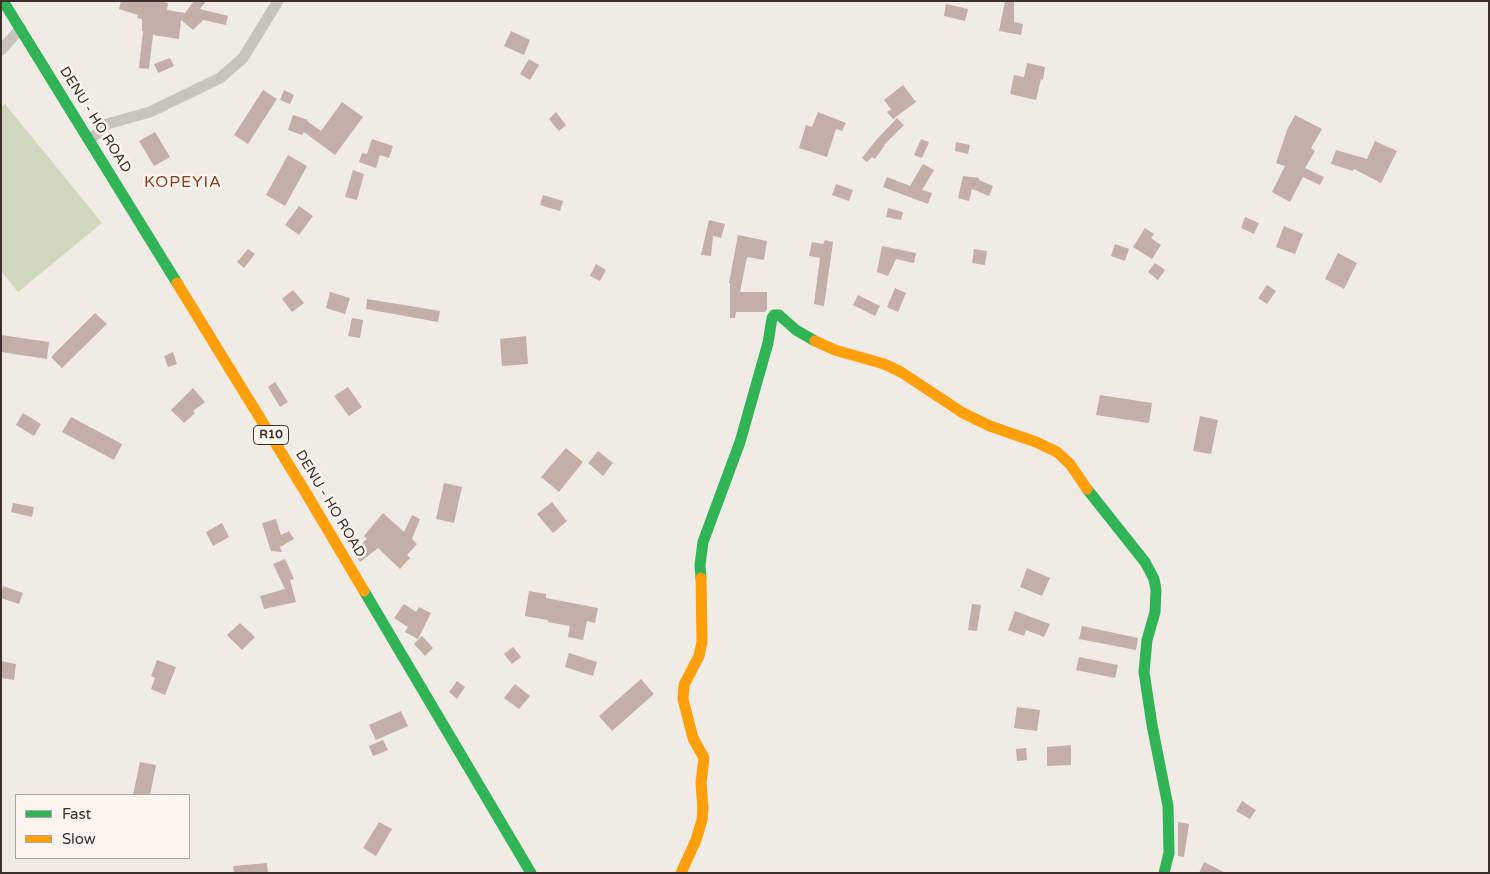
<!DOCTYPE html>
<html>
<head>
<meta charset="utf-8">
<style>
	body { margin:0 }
	#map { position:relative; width:1490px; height:874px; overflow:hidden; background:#f0ebe5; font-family:"Varela Round",sans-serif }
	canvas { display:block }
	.frame { position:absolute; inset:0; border:2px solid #3b302b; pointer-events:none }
	.legend { position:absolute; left:15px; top:794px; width:175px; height:65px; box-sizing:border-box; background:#fbf5ee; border:1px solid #aea6a0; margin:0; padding:6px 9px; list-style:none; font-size:15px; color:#3b302b }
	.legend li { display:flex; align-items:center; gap:10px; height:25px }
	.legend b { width:25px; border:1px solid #aea6a0 }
</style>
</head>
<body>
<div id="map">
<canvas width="1490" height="874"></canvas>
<div class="frame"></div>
<ul class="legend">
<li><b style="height:6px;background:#30b455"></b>Fast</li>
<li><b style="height:6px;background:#ff9f0a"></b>Slow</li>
</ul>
</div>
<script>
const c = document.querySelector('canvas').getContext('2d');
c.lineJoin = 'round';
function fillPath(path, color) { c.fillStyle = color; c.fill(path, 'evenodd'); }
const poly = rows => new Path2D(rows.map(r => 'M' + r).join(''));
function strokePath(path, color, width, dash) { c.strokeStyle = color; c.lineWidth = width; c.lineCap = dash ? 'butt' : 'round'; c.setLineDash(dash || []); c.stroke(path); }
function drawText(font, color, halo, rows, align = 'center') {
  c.font = font + ' "Varela Round",sans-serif'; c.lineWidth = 5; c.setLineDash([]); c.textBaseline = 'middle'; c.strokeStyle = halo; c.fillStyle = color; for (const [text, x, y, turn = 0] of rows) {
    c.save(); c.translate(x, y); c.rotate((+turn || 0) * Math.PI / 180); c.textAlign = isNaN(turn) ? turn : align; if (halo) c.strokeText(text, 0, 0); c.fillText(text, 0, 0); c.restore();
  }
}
fillPath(poly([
	[5,104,102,223,18,292,1,271,1,107]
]), '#d1d6bf');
fillPath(poly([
	[121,1,161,1,168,3,167,10,185,13,194,1,206,1,200,9,228,16,226,25,203,20,193,30,181,20,179,39,153,35,149,69,139,68,143,31,142,31,142,19,137,18,138,15,119,9],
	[1005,1,1014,1,1014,22,1023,24,1021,35,999,31],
	[946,4,968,9,965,21,944,16],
	[511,31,530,40,524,55,504,46],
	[170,58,174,66,158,73,154,64],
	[529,59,539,65,530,80,520,74],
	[1027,63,1045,67,1043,80,1041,79,1036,100,1010,94,1014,75,1024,77],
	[903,85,916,102,893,119,887,112,891,109,884,100],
	[263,90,277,99,248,144,234,135],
	[284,90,294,95,290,104,280,100],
	[342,102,363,117,335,155,304,132,302,135,288,130,293,115,308,120,307,121,321,131],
	[556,112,566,125,559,131,549,119],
	[818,112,846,123,842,131,836,129,827,157,799,148,806,125,812,127],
	[1295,115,1322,129,1311,148,1315,151,1305,168,1324,177,1320,185,1303,177,1290,202,1272,192,1285,166,1276,163,1287,130],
	[897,118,904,125,884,145,885,145,875,159,872,157,867,162,862,158,877,139],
	[155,132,170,157,154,166,139,141],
	[372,139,393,146,389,158,380,155,376,168,359,162,362,153,367,154],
	[921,139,929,142,922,158,914,155],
	[1375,141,1397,151,1381,183,1354,169,1353,171,1331,164,1336,150,1367,159],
	[956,142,970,145,968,154,955,151],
	[288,155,307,166,285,206,266,195],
	[923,164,934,170,922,190,932,193,928,204,883,187,887,177,910,186],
	[353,170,364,174,357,200,345,197],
	[963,176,979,178,979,180,993,186,989,196,972,189,969,201,958,198],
	[836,184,853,190,849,201,832,195],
	[543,195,563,201,560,211,540,205],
	[299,206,313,216,299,235,285,225],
	[888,208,903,212,901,220,886,217],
	[1245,217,1259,223,1254,234,1241,228],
	[709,220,725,224,721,238,713,236,711,256,701,255],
	[1284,226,1303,234,1295,254,1276,247],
	[1145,228,1154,234,1151,238,1161,245,1152,259,1133,247],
	[738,235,767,241,764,260,747,257,740,292,767,292,767,309,765,312,736,312,735,318,730,318,730,283,729,283],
	[825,240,833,242,824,306,814,304,820,258,809,256,812,242,823,244],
	[1115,244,1129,249,1125,261,1111,256],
	[882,246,916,253,914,263,896,259,888,276,877,272],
	[248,249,255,254,244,268,237,262],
	[974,249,987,251,985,265,972,263],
	[1338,253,1357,263,1344,289,1325,279],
	[1155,263,1165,270,1158,280,1148,272],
	[596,264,606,270,600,281,590,276],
	[1267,285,1276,291,1267,304,1258,298],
	[895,288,906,293,898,312,887,307],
	[293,290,304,303,292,312,282,299],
	[330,292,350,298,345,314,326,308],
	[858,295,880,306,875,316,853,305],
	[367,299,440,311,438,322,366,309],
	[95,313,107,324,62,368,51,357],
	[352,318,363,320,360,338,348,336],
	[1,335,49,342,47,359,1,352],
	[526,336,528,364,502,366,500,339],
	[173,352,177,364,168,367,164,356],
	[275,382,288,402,280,407,268,387],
	[348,387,362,407,349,416,334,396],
	[193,388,205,402,193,411,195,413,184,423,171,410],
	[1100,395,1152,403,1149,423,1096,415],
	[23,413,41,424,34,436,16,425],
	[1200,416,1218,420,1211,454,1193,451],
	[71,417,122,444,114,460,62,432],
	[566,448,583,462,559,492,541,477],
	[598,451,613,463,603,476,588,463],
	[444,483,462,487,454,523,436,519],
	[552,502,567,521,553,533,537,514],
	[13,503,34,507,32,517,11,512],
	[383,513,404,532,412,515,420,519,412,539,417,544,407,555,410,558,400,569,378,548,360,562,352,551,367,539,364,536],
	[276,519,281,535,289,531,294,539,280,547,282,552,271,551,262,523],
	[222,523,229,537,213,546,206,532],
	[285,559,294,579,290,580,296,602,264,609,260,596,285,589,273,564],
	[1027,568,1050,578,1042,596,1020,587],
	[3,586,23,593,19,604,1,598],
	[529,591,546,594,546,598,598,608,595,623,587,621,583,640,568,637,570,626,548,622,548,620,525,616],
	[404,604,416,612,419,607,431,613,418,639,405,632,408,627,394,618],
	[972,604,981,605,977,631,968,630],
	[1015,611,1050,624,1044,637,1026,630,1024,636,1008,630],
	[240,623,255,637,242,650,227,635],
	[1082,626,1138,638,1136,650,1079,639],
	[422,636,433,648,425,656,414,644],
	[513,647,521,657,512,664,504,654],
	[569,653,597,662,593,676,565,667],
	[1079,657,1118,665,1115,678,1076,670],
	[157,660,176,667,165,695,151,689,155,678,151,676],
	[1,661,16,664,14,680,1,678],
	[641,679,654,694,612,731,599,716],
	[457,681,465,687,457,699,449,692],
	[515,684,530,696,519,709,504,698],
	[1017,707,1040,710,1037,731,1014,728],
	[401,711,408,726,376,740,369,725],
	[383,740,388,750,373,756,369,746],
	[1071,745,1071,765,1047,766,1047,747],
	[1026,748,1027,760,1017,761,1016,749],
	[140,762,156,765,150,795,133,795],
	[1242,801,1256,810,1250,819,1236,811],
	[379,822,392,829,376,856,363,848],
	[1178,822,1189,824,1184,857,1178,856],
	[1204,862,1226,873,1199,873],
	[267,863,268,873,234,873,233,866]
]), '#c3afa7');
strokePath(poly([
	[1,50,21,28],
	[90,140,107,124,150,112,220,78,243,58,278,1]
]), '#c9c3be', 11);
strokePath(poly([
	[3,1,177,283],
	[1087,489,1145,562,1154,579,1156,590,1155,612,1147,640,1144,672,1152,725,1168,806,1169,853,1164,873],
	[701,578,700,565,703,542,740,442,768,343,772,318,774,315,779,315,796,330,815,341],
	[364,591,531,873]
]), '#30b455', 11);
strokePath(poly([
	[177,283,306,493,364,591],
	[815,341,835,350,884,364,901,372,963,413,990,426,1036,442,1057,452,1070,464,1087,489],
	[681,873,696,840,702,820,703,808,701,783,704,758,693,738,683,699,684,685,699,656,702,642,701,578]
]), '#ff9f0a', 11);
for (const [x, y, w] of [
	[271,435,35]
]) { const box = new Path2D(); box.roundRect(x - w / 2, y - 9.5, w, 19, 4); c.fillStyle = '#fbf5ee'; c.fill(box); strokePath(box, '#3b302b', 1); }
drawText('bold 12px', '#3b302b', null, [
	["R10",271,435]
]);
drawText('14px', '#3b302b', '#fbf5ee', [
	["DENU - HO ROAD",95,120,58],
	["DENU - HO ROAD",330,504,59]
]);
c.letterSpacing = '1px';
drawText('16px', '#8c3b22', '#fbf5ee', [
	["KOPEYIA",183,183]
]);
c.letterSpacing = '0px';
</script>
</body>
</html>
